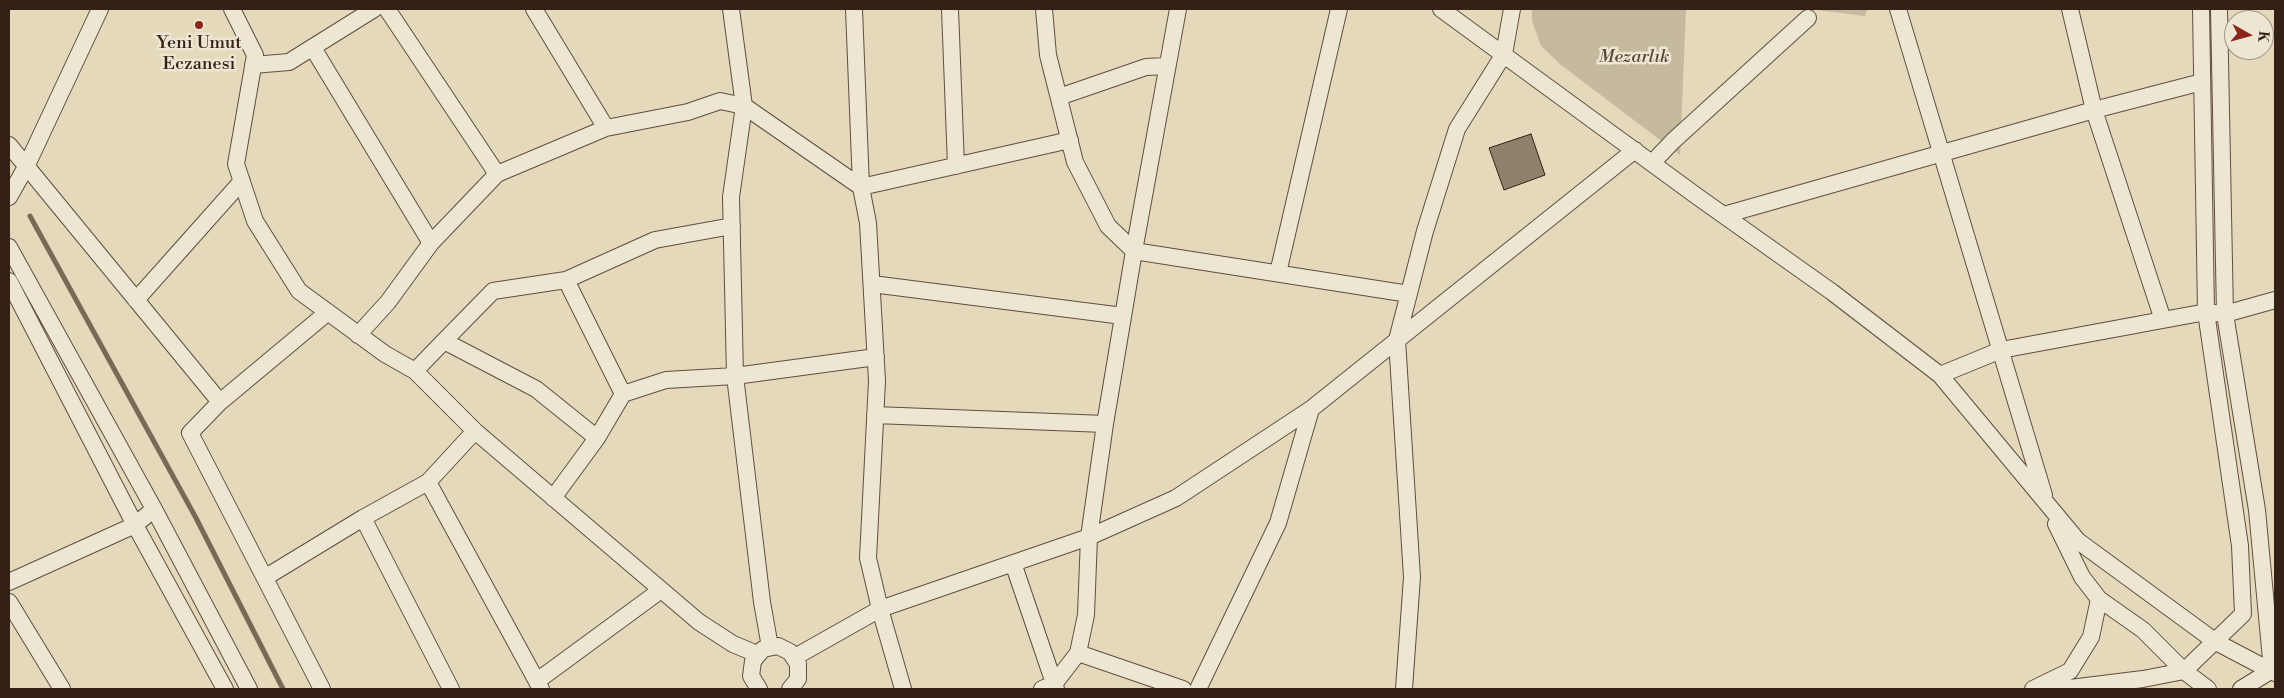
<!DOCTYPE html>
<html>
<head>
<meta charset="utf-8">
<style>
	body { margin:0 }
	#map { position:relative; width:2284px; height:698px; overflow:hidden; background:#e4d9ba; font-family:"Libre Bodoni",serif }
	canvas { display:block }
	.frame { position:absolute; inset:0; border:10px solid #342016; pointer-events:none }
	.north { position:absolute; left:2224px; top:10px; width:50px; height:50px; box-sizing:border-box; background:#ede6d2; border:1px solid #a39787; border-radius:50%; rotate:97deg; font-size:14px; font-weight:700; line-height:20px; text-align:center; color:#342016 }
	.north::after { content:''; display:block; margin:auto; width:18px; height:22px; background:#8f2418; clip-path:polygon(50% 0,100% 100%,50% 72%,0 100%) }
</style>
</head>
<body>
<div id="map">
<canvas width="2284" height="698"></canvas>
<div class="frame"></div>
<div class="north">K</div>
</div>
<script>
const c = document.querySelector('canvas').getContext('2d');
c.lineJoin = 'round';
function fillPath(path, color) { c.fillStyle = color; c.fill(path, 'evenodd'); }
const poly = rows => new Path2D(rows.map(r => 'M' + r).join(''));
function strokePath(path, color, width, dash) { c.strokeStyle = color; c.lineWidth = width; c.lineCap = dash ? 'butt' : 'round'; c.setLineDash(dash || []); c.stroke(path); }
function drawText(font, color, halo, rows, align = 'center') {
  c.font = font + ' "Libre Bodoni",serif'; c.lineWidth = 5; c.setLineDash([]); c.textBaseline = 'middle'; c.strokeStyle = halo; c.fillStyle = color; for (const [text, x, y, turn = 0] of rows) {
    c.save(); c.translate(x, y); c.rotate((+turn || 0) * Math.PI / 180); c.textAlign = isNaN(turn) ? turn : align; if (halo) c.strokeText(text, 0, 0); c.fillText(text, 0, 0); c.restore();
  }
}
fillPath(poly([
	[1532,9,1686,9,1680,155,1561,65,1541,46,1532,21],
	[1810,9,1867,9,1865,16]
]), '#c6ba9e');
strokePath(poly([
	[30,216,196,518,283,689]
]), '#7a6957', 5);
const building = poly([
	[1531,134,1545,175,1504,190,1489,148,1531,134]
]);
fillPath(building, '#90806b');
strokePath(building, '#342016', 1);
const minor = poly([
	[232,9,255,55,236,164,255,221,299,291,385,354,415,371,475,431,699,622,733,644,757,654],
	[387,9,497,174],
	[534,9,606,128],
	[731,9,744,106,731,197,735,376,762,602,770,647],
	[854,9,861,187,868,223,877,381,868,558,880,609,903,689],
	[950,9,956,166],
	[1044,9,1048,55,1075,162,1108,226,1134,251,1409,294],
	[1441,9,1698,197,1832,292,1940,375,2078,541,2216,642,2275,673],
	[1898,9,2044,495],
	[2070,9,2094,110,2163,320],
	[2219,9,2225,314,2257,510,2272,670,2241,689],
	[313,48,431,243],
	[253,65,289,62,374,9],
	[1059,97,1146,67,1166,66],
	[9,145,220,402],
	[1652,163,1673,141,1808,18],
	[9,197,26,167,100,9],
	[1724,215,2094,110,2202,82],
	[9,247,154,509,249,689],
	[1278,273,1339,9],
	[566,280,623,394],
	[9,281,135,525,225,689],
	[872,284,1123,316],
	[136,300,242,181],
	[358,335,388,302,431,243,497,174,606,128,688,112,720,101,744,106,861,187,1070,140],
	[444,341,493,291,566,280,655,240,732,226],
	[415,371,444,341,536,389,597,438],
	[1940,375,2001,350,2206,312,2225,314,2275,300],
	[875,415,1105,424],
	[428,482,541,689],
	[553,498,597,438,623,394,666,380,735,376,876,357],
	[363,518,451,689],
	[2056,524,2082,577,2099,599,2143,630,2184,671,2208,689],
	[1013,563,1056,689],
	[266,577,363,518,428,482,475,431],
	[9,582,135,525,154,509],
	[9,602,62,689],
	[1078,653,1183,689],
	[795,657,880,609,1089,537,1176,498,1311,409,1635,150],
	[537,681,661,590],
	[322,689,190,433,220,402,328,312],
	[759,689,751,676,753,661,763,649,778,646,790,652,798,664,798,679,790,689],
	[1042,689,1054,684,1078,653,1086,615,1089,537,1105,424,1134,251,1178,9],
	[1198,689,1278,523,1311,409],
	[1404,689,1412,577,1397,340,1425,231,1457,129,1504,54,1512,9],
	[2033,689,2070,671,2091,637,2099,599],
	[2062,689,2143,679,2184,671,2243,614,2240,546,2206,312,2201,9]
]);
strokePath(minor, '#604e3f', 18);
strokePath(minor, '#ede6d2', 16);
for (const [x, y, r, color] of [
	[199,25,5,"#8f2418"]
]) { const dot = new Path2D(); dot.arc(x, y, r, 0, 2 * Math.PI); c.fillStyle = color; c.fill(dot); strokePath(dot, '#ede6d2', 2); }
drawText('18px', '#342016', '#ede6d2', [
	["Yeni Umut",199,44],
	["Eczanesi",199,65]
]);
drawText('italic 18px', '#584638', '#ede6d2', [
	["Mezarlık",1634,58]
]);
</script>
</body>
</html>
